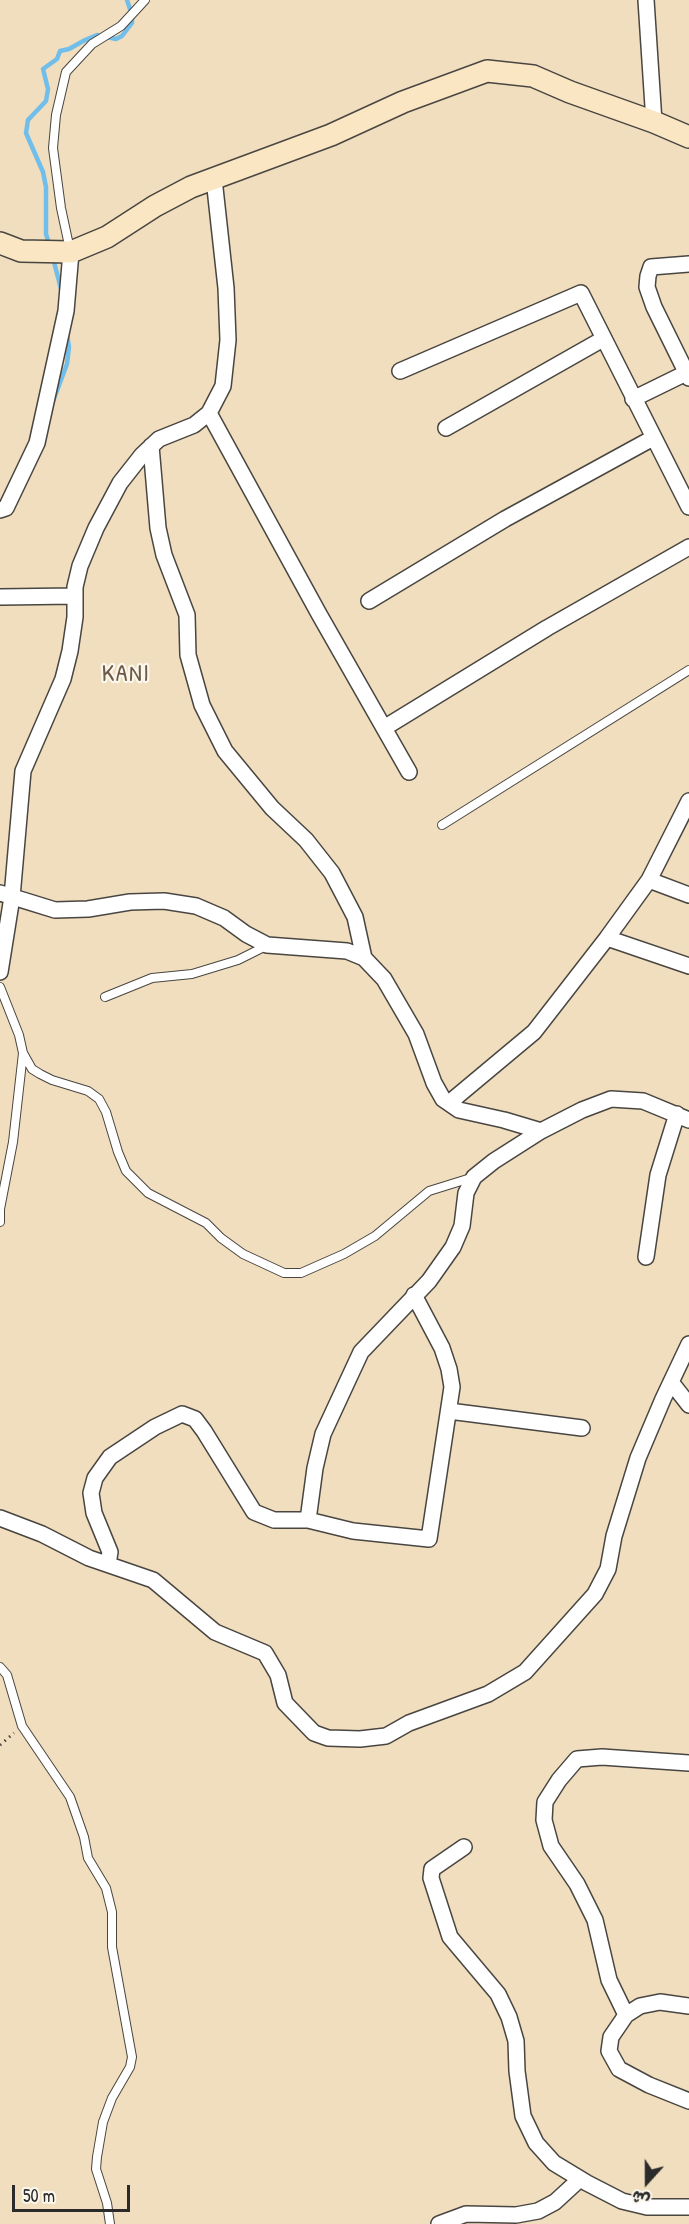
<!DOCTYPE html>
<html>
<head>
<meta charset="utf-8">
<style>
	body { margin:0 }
	#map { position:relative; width:689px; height:2224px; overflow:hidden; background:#f0debe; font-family:"Patrick Hand","Playpen Sans Arabic",sans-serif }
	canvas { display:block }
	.north { position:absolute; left:617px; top:2152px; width:60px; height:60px; -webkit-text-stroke:4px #fbf7ec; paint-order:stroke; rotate:201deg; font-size:16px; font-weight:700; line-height:24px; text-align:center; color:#2b2b2b }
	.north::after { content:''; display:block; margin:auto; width:21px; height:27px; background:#2b2b2b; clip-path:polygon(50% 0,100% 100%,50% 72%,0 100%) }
	.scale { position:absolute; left:12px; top:2185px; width:118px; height:27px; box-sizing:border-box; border:3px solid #2b2b2b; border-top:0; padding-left:8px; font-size:18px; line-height:21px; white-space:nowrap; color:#2b2b2b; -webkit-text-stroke:4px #fbf7ec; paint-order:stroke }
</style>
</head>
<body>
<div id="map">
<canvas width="689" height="2224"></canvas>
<div class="north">ش</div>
<div class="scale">50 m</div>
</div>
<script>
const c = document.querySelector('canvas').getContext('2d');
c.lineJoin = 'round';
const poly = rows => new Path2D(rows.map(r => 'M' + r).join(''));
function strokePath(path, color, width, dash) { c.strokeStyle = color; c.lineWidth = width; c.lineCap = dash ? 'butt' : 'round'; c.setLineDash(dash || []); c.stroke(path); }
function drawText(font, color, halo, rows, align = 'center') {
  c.font = font + ' "Patrick Hand",sans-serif'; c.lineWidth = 4.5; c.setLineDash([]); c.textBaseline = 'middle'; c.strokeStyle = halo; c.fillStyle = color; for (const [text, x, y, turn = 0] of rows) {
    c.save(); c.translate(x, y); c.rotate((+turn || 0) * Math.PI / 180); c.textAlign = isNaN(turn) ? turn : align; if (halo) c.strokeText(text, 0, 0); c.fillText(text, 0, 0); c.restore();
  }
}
strokePath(poly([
	[49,244,46,234,46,187,43,172,26,133,28,120,46,101,48,89,43,69,57,59,60,51,69,49,85,40,97,35,116,39,122,36,132,23,132,15,127,0],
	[53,258,62,293],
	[52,404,67,364,69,347,67,334]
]), '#71beeb', 4.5);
const lane = poly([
	[70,250,61,208,53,148,56,115,66,72,92,44,121,26,145,0],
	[442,825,689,670],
	[0,987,19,1035,23,1053,13,1142,0,1209,0,1222],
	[105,997,152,978,192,974,238,960,266,946],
	[23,1053,32,1069,40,1074,52,1080,88,1091,99,1099,106,1112,118,1152,126,1171,148,1193,206,1223,221,1238,243,1254,284,1273,301,1273,344,1254,375,1236,429,1191,474,1177],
	[0,1667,7,1675,22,1726,70,1797,84,1837,88,1858,106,1888,112,1912,112,1947,132,2057,130,2067,112,2098,103,2122,97,2157,96,2169,107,2203,110,2224]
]);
const street = poly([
	[646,0,654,122],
	[689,264,651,267,648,276,647,287,654,307,689,378],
	[400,371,581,293,689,507],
	[633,399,686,373],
	[209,413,319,614,409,772],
	[446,428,603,339],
	[151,446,158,528,164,555,187,615,188,655,202,705,225,751,272,808,306,840,332,873,355,917,364,958],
	[0,510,6,508,37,443,66,311,71,252],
	[0,597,75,596],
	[369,601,505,519,653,438],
	[384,728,547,628,689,547],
	[649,880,689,895],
	[0,893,55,910,88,909,130,902,164,901,196,906,224,918,246,934,267,945,347,951,364,958,384,979,416,1034,434,1083,443,1099,459,1110,504,1120,541,1131],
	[607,938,689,966],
	[0,972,12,897,23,771,63,679,70,651,75,617,75,587,80,566,96,528,120,483,142,455,159,439,194,425,209,413,223,386,228,340,226,288,214,179],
	[449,1103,534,1032,607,938,649,880,689,801],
	[646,1257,658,1175,677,1114],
	[671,1382,689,1405],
	[449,1411,582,1428],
	[0,1518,42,1534,89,1558,153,1580,215,1632,265,1653,278,1675,285,1703,314,1733,328,1738,360,1739,386,1736,409,1723,488,1694,525,1672,595,1594,608,1569,614,1536,638,1458,663,1399,689,1344],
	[308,1520,315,1468,323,1434,361,1352,429,1281,453,1247,462,1226,466,1193,474,1177,494,1161,541,1131,582,1110,611,1099,643,1101,689,1120],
	[108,1564,110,1552,94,1513,91,1493,95,1478,110,1457,155,1427,182,1414,195,1419,204,1431,254,1512,274,1520,308,1520,353,1531,429,1539,452,1387,449,1369,442,1348,414,1295],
	[464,1847,432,1869,431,1878,450,1937,498,1994,509,2017,516,2041,517,2071,523,2116,536,2143,554,2163,587,2183,622,2201,647,2207,689,2207],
	[689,2006,660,2002,640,2006,626,2015,611,2037,609,2051,619,2069,649,2085,689,2101],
	[626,2015,609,1980,595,1920,577,1884,551,1846,544,1820,545,1802,559,1780,577,1759,602,1757,689,1763],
	[439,2224,466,2214,516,2215,538,2211,555,2202,580,2179]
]);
const secondary = poly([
	[0,243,21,251,71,252,107,237,155,206,191,187,331,135,403,102,487,71,533,76,570,92,654,122,689,137]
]);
strokePath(lane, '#494641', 10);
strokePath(street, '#494641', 18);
strokePath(secondary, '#494641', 24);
strokePath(poly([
	[0,1745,14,1733]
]), '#494641', 3, [1.5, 4.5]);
strokePath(lane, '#fff', 8);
strokePath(street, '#fff', 15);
strokePath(secondary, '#fbe6c4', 21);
c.letterSpacing = '1.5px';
drawText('24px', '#6d5a48', '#fbf7ec', [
	["KANI",126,675]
]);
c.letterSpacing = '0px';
</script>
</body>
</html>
